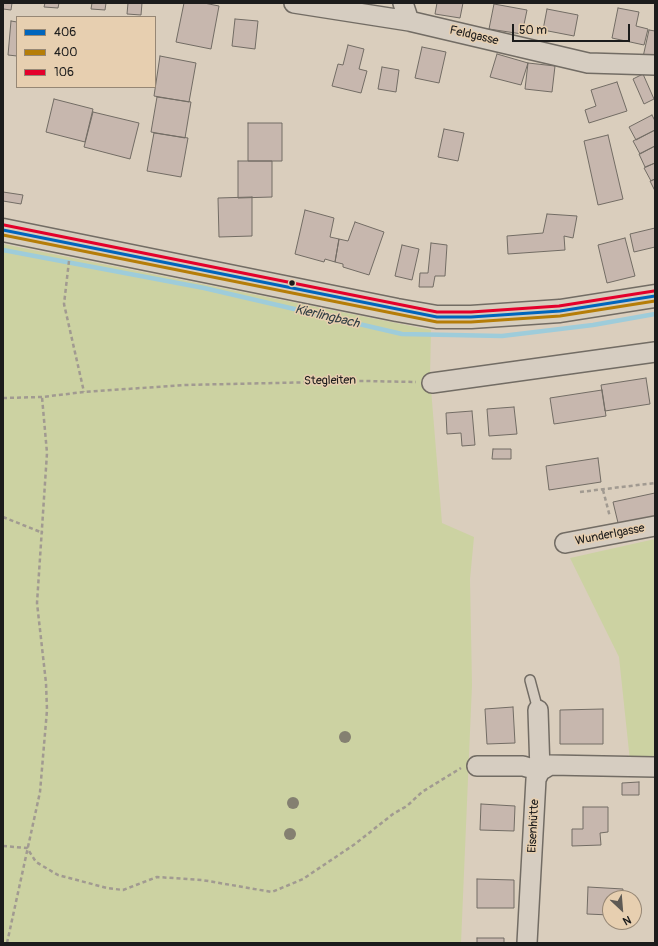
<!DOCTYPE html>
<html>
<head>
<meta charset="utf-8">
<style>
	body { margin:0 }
	#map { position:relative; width:658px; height:946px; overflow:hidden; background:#dacebd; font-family:Pangolin,sans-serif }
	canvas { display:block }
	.frame { position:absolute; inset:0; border:4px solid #1c1c1c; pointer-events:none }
	.legend { position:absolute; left:16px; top:16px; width:140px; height:72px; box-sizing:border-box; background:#e7cfb0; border:1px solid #968775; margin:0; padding:5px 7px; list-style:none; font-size:12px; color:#1c1c1c }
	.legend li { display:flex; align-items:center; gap:8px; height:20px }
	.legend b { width:20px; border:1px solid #968775 }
	.north { position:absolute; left:602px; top:890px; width:40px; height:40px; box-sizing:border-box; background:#e7cfb0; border:1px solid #968775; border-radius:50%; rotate:154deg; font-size:11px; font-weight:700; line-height:16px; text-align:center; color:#1c1c1c }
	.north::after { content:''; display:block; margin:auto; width:14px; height:18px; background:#5e5a54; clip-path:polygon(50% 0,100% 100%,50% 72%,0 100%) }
	.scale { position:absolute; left:512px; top:24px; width:118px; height:18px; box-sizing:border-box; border:2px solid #1c1c1c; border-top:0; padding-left:5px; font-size:12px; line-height:14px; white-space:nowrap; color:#1c1c1c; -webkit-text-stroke:3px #e7cfb0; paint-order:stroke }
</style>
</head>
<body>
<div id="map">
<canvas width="658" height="946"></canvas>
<div class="frame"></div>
<ul class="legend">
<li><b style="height:5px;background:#0065bd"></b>406</li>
<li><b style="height:5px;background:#b57d08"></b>400</li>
<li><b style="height:5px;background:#e4002b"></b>106</li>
</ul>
<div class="north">N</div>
<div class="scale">50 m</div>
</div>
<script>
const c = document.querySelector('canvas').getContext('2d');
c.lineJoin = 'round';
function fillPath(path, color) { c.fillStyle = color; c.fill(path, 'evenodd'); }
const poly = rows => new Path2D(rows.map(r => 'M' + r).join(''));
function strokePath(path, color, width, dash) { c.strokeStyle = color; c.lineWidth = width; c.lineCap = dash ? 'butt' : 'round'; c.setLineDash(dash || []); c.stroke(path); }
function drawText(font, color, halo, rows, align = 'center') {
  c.font = font + ' Pangolin,sans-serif'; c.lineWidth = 3; c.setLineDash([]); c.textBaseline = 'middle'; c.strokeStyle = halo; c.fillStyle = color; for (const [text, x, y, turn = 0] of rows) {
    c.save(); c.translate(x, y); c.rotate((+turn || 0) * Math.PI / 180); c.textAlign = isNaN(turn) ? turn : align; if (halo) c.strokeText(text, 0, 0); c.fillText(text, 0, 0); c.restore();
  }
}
fillPath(poly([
	[3,244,431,330,430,377,442,523,474,537,470,579,472,685,461,943,3,943],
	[655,539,655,761,630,761,619,657,570,558]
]), '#ccd2a2');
strokePath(poly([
	[3,250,204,288,402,334,502,336,593,325,655,314]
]), '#9eccda', 4.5);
const building = poly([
	[3,3,12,3,11,10,3,9,3,3],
	[45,3,59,3,58,8,44,7,45,3],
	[92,3,106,3,105,10,91,9,92,3],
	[128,3,142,3,141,15,127,14,128,3],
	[184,3,204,3,219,6,211,49,176,42,184,3],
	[437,3,463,3,460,18,435,14,437,3],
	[494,4,527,10,522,34,489,29,494,4],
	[618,8,639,12,636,26,648,29,644,45,612,38,618,8],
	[547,9,578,15,574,36,543,30,547,9],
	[235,19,258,21,255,49,232,46,235,19],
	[11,21,17,22,17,56,8,55,11,21],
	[649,30,655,31,655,55,643,57,649,30],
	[348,45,364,49,359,69,367,71,361,93,332,86,338,64,343,65,348,45],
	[422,47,446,52,439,83,415,78,422,47],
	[497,54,528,63,521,85,490,77,497,54],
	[160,56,196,63,189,102,154,96,160,56],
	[528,63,555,66,552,92,525,89,528,63],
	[382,67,399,70,396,92,378,89,382,67],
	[643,74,654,99,644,104,633,79,643,74],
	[617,82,627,111,589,123,585,110,596,106,591,90,617,82],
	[157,97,191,102,185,138,151,132,157,97],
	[54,99,93,109,85,142,46,132,54,99],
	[93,112,139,123,130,159,84,147,93,112],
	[652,115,655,121,655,130,636,140,629,127,652,115],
	[248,123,282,123,282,161,248,161,248,123],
	[444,129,464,133,458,161,438,157,444,129],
	[655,130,655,146,640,154,633,141,655,130],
	[154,133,188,138,181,177,147,171,154,133],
	[608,135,623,199,598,205,584,141,608,135],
	[655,146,655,163,645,167,639,154,655,146],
	[238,161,272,161,272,197,238,198,238,161],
	[655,163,655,179,651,181,644,168,655,163],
	[655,179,655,191,650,181,655,179],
	[3,192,23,195,21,204,3,201,3,192],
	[252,197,252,236,219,237,218,198,252,197],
	[305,210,334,218,330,237,339,239,335,262,325,259,324,262,295,254,305,210],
	[547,214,577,216,573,238,564,236,565,250,508,254,507,236,543,233,547,214],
	[355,222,384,232,369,275,343,267,343,264,335,262,339,239,348,241,355,222],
	[655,228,655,247,634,252,630,234,655,228],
	[625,238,635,276,607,283,598,245,625,238],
	[431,243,447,245,445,276,435,276,433,287,419,287,420,273,428,273,431,243],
	[402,245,419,249,412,280,395,276,402,245],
	[646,378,650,404,605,411,601,385,646,378],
	[602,390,606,416,554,424,550,398,602,390],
	[514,407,517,434,489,436,487,409,514,407],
	[472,411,475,445,462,446,461,433,447,434,446,413,472,411],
	[493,449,511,449,511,459,492,459,493,449],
	[598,458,601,482,549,490,546,466,598,458],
	[655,493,655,519,619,527,613,502,655,493],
	[513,707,515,743,487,744,485,709,513,707],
	[603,709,603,744,560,744,560,710,603,709],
	[639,782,639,795,622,795,622,783,639,782],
	[481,804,515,806,514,831,480,830,481,804],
	[583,807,608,807,608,832,600,833,601,845,572,846,572,829,583,829,583,807],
	[477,879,514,880,514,908,477,908,477,879],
	[588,887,623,889,622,898,610,898,610,915,587,914,588,887],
	[477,938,504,938,504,943,477,943,477,938]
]);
fillPath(building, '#c7b7ae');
strokePath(building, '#726c64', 1);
const lane = poly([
	[530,680,538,710]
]);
const street = poly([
	[294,3,409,21,588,63,655,65],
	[403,3,409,21],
	[432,383,655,352],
	[565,543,655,526],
	[477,766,523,766,540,771,550,765,655,767],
	[527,943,536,779,540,771,538,710]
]);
const primary = poly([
	[3,230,397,310,437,317,471,317,560,311,655,296]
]);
strokePath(lane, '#726c64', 12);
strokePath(street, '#726c64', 22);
strokePath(primary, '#726c64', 25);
strokePath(poly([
	[69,261,64,304,84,392],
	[3,398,42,397,84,392,184,385,365,381,416,382],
	[603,490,610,517],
	[580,492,655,483],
	[3,517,43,533],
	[3,846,27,848,36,862,58,875,107,888,123,890,157,877,202,880,272,892,303,879,355,844,393,814,407,806,422,792,461,768],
	[7,943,40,792,47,710,46,683,37,603,47,453,42,397]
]), '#a19a91', 2.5, [4, 3]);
strokePath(lane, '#d6cdc1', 9);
strokePath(street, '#d6cdc1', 19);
strokePath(primary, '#d7cebe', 22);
strokePath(poly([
	[3,230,437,317,471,317,560,311,655,296]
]), '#0065bd', 3);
strokePath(poly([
	[3,235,437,322,471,322,560,316,655,301]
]), '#b57d08', 3);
strokePath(poly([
	[4,225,437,312,471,312,559,306,654,291]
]), '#e4002b', 3);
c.fillStyle = '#848071';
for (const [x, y] of [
	[345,737],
	[293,803],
	[290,834]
]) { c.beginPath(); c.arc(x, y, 6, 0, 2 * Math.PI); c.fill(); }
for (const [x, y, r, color] of [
	[292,283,3.5,"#1c1c1c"]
]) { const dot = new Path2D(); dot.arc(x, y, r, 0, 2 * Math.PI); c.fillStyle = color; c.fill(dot); strokePath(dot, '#e7cfb0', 1.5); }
drawText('12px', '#1c1c1c', '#e7cfb0', [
	["Feldgasse",474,36,13],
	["Stegleiten",330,381,-1],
	["Wunderlgasse",610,535,-11],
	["Eisenhütte",534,826,-87]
]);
drawText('italic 13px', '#313f44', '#e7cfb0', [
	["Kierlingbach",327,317,13]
]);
</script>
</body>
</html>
